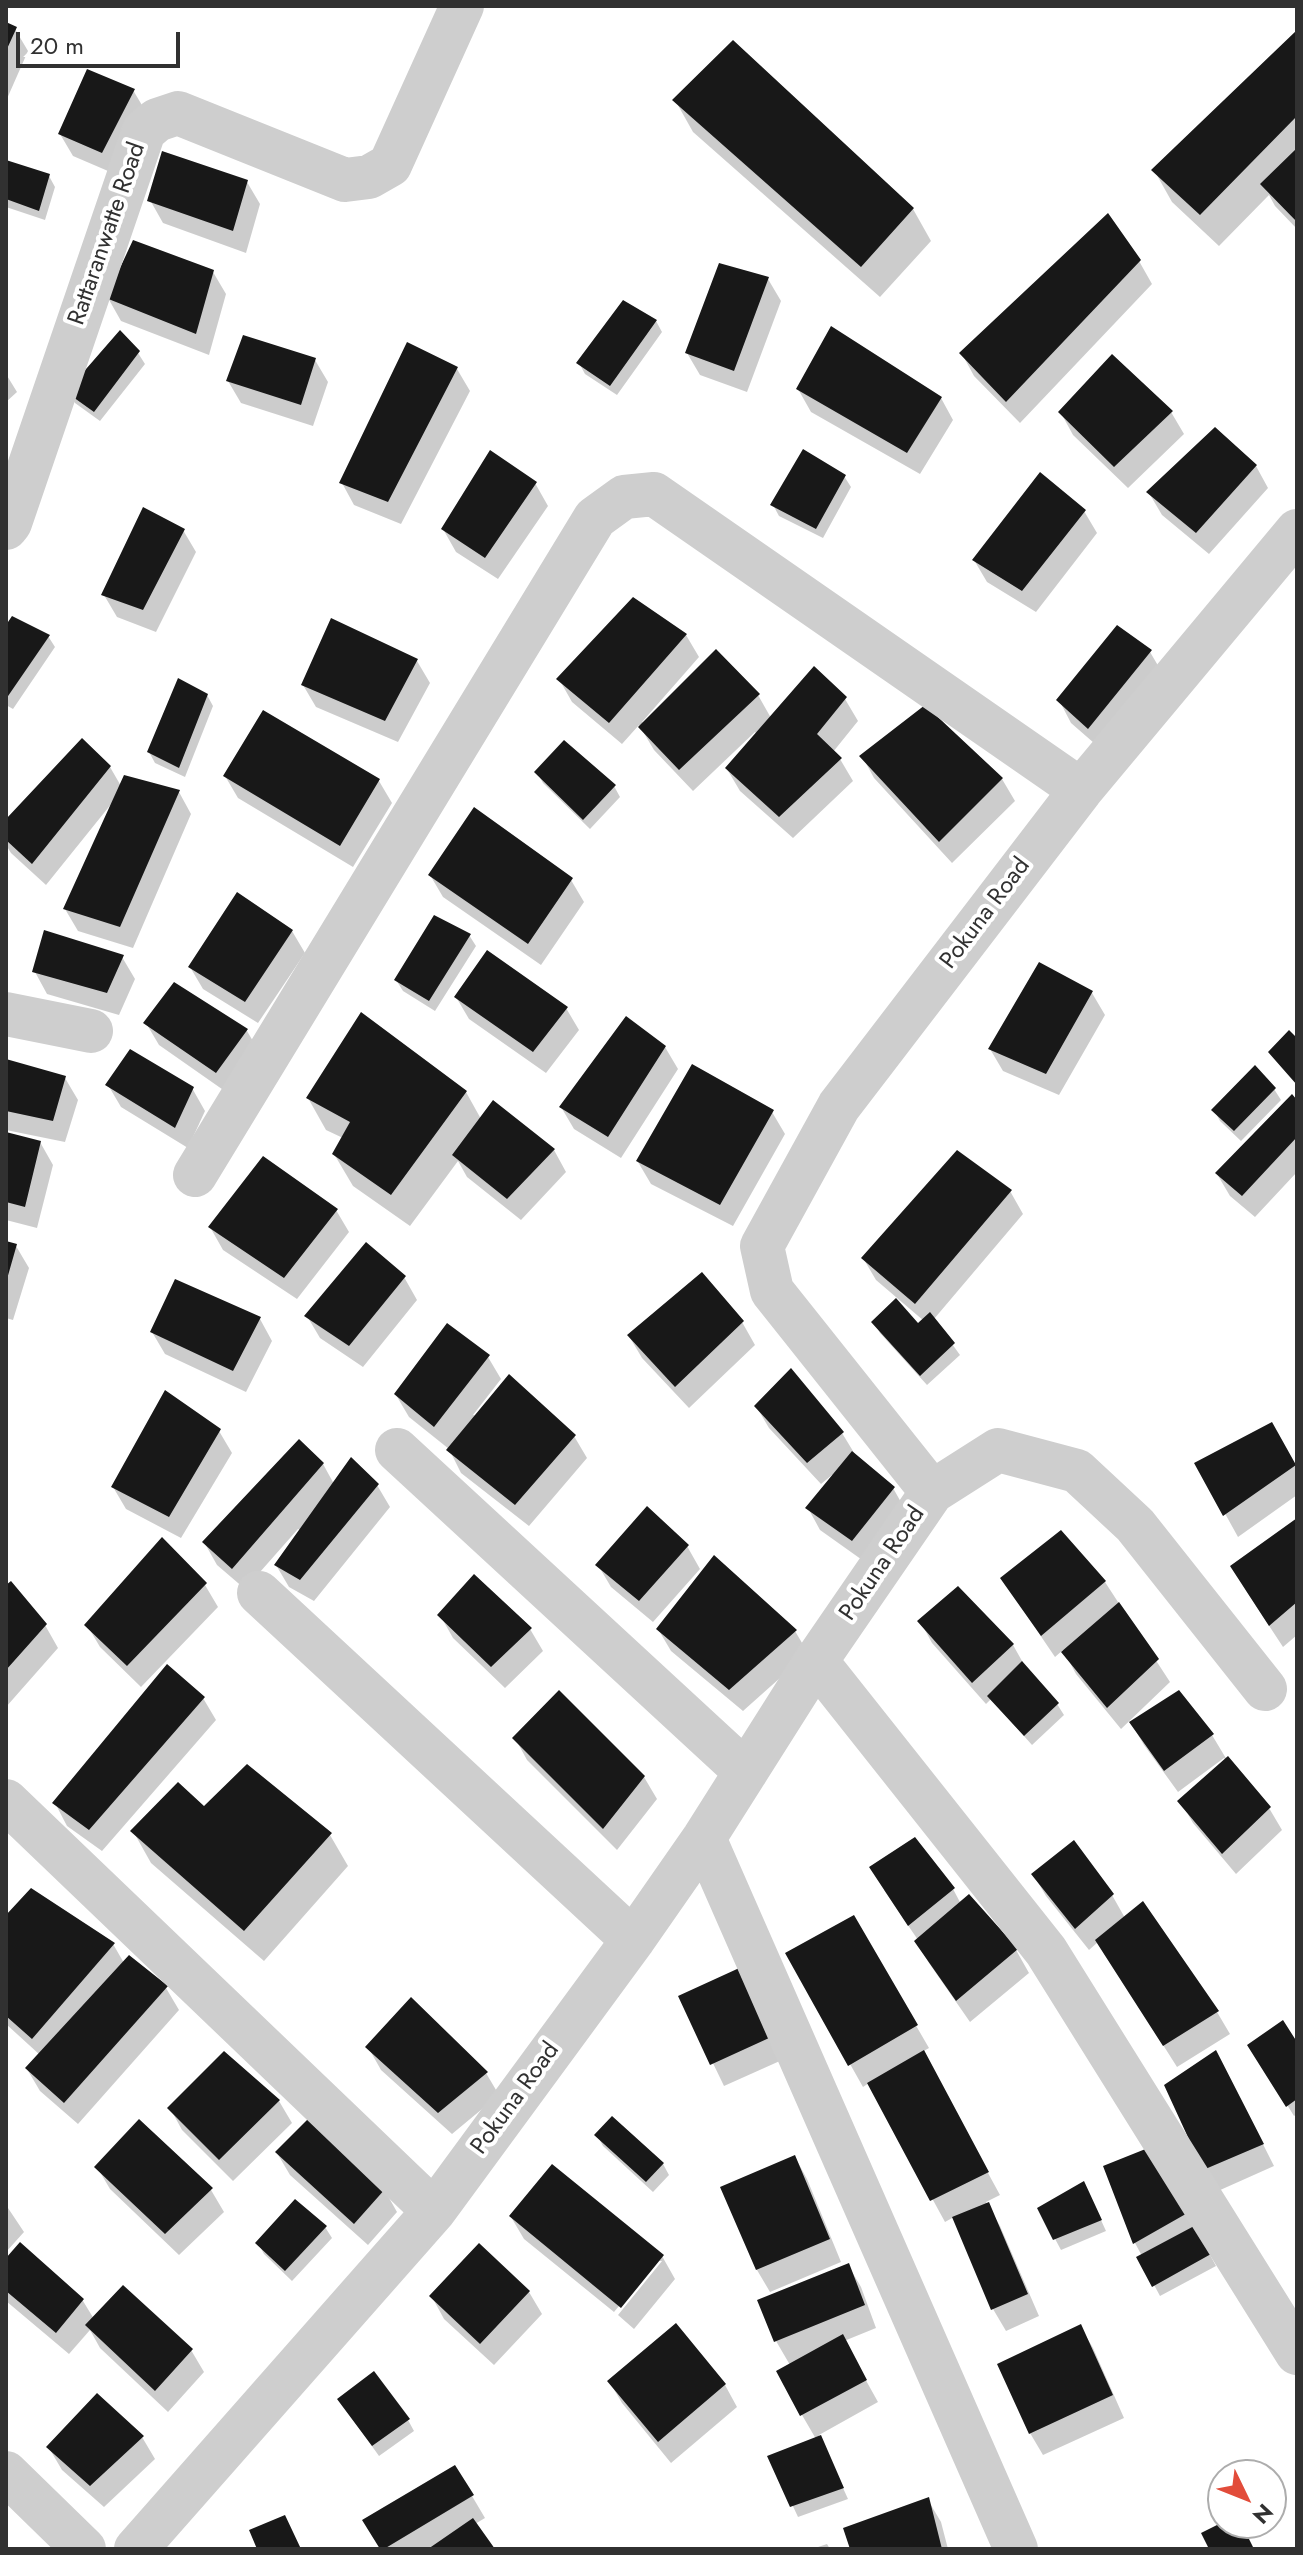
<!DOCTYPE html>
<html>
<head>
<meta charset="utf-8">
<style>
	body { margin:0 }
	#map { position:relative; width:1303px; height:2555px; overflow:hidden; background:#fff; font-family:Jost,sans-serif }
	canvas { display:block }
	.frame { position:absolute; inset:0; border:8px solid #313131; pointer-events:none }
	.north { position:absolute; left:1207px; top:2459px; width:80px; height:80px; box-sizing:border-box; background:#fff; border:2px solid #adadad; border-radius:50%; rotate:133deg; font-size:22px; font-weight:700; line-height:32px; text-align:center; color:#313131 }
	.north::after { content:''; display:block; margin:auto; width:28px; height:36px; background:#e24c3a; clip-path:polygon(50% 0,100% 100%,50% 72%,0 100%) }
	.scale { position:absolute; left:16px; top:32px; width:164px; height:36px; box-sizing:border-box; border:4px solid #313131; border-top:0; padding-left:10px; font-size:24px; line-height:28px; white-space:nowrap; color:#313131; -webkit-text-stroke:6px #fff; paint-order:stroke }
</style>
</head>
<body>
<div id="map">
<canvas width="1303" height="2555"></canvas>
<div class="frame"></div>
<div class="north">N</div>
<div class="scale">20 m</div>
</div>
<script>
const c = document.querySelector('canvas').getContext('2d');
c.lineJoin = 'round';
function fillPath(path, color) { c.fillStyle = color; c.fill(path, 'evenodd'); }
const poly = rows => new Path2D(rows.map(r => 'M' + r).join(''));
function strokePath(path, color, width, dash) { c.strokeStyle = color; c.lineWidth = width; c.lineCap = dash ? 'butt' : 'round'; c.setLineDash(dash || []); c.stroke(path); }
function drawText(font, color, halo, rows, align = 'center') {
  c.font = font + ' Jost,sans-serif'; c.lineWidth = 8; c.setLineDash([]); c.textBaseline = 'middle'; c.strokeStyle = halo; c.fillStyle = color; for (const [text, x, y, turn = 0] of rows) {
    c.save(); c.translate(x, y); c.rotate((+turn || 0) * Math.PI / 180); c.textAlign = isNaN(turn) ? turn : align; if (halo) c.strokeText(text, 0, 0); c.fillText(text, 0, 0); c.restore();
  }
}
fillPath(poly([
	[6,24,15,29,28,51,6,101],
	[1297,33,1297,229,1275,206,1269,195,1219,246,1172,202,1154,170],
	[133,90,146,112,115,174,73,156,60,134],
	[675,100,913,209,931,241,880,297,693,132],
	[6,162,49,176,55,187,45,220,6,207],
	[247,182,260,204,246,253,163,223,150,200],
	[1139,261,1152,284,1020,423,974,376,962,354],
	[213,272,226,294,209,355,121,321,108,298],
	[768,279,781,301,747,392,700,375,687,353],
	[656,321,662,332,617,395,585,374,579,363],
	[138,353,145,364,100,421,75,403,69,393],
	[315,360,328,382,313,426,241,403,228,381],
	[457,369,470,391,401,524,354,505,342,483],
	[6,374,17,392,6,402],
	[798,389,941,398,953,420,920,474,811,412],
	[1171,412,1184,434,1128,488,1073,435,1061,413],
	[1256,466,1268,488,1209,554,1162,515,1149,493],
	[844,476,851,487,823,538,779,516,773,505],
	[535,483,548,506,498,579,456,552,443,529],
	[1084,511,1097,533,1036,612,987,582,974,560],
	[183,530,196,552,156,632,117,617,104,595],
	[633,600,686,635,699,657,642,722,645,724,758,695,771,718,845,699,858,721,833,752,840,759,853,781,793,838,740,791,727,769,757,734,755,732,693,791,654,750,639,725,622,744,572,702,559,679],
	[6,628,48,636,55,647,13,709,6,705],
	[1150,652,1163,674,1102,750,1071,723,1059,700],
	[417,661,430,683,398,742,316,707,303,685],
	[207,695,213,706,185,777,155,763,149,752],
	[925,708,1002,779,1015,801,952,863,874,778,862,756],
	[110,767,121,786,179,792,191,814,133,948,78,931,65,909,112,803,46,885,11,853,6,845,6,822],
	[537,772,614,786,620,797,590,829,543,783],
	[225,776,379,781,392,803,353,867,238,798],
	[430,875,571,880,584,902,541,965,443,897],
	[292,931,305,953,258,1023,203,989,190,967],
	[469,935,476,946,435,1011,403,991,396,980],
	[122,957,135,979,119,1015,47,994,35,972],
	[174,985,247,1031,260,1053,229,1094,159,1045,146,1023],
	[1092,993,1105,1015,1059,1095,1003,1071,990,1049],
	[456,997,566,1008,579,1030,546,1073,469,1019],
	[665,1047,678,1069,621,1158,574,1129,561,1107],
	[6,1062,65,1078,78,1100,65,1142,6,1130],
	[108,1085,192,1088,205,1111,188,1148,121,1107],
	[1274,1089,1281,1100,1241,1141,1220,1121,1214,1110],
	[466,1092,481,1119,554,1150,566,1172,521,1220,467,1177,458,1161,410,1226,353,1186,334,1154,343,1138,326,1130,308,1098],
	[1297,1103,1297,1172,1255,1217,1230,1196,1217,1174],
	[772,1112,785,1134,733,1226,651,1184,638,1162],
	[6,1134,40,1142,53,1165,37,1228,6,1220],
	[1010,1191,1023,1214,934,1319,960,1355,927,1385,880,1333,874,1322,918,1326,924,1321,876,1280,863,1258],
	[336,1210,349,1232,297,1299,223,1250,210,1227],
	[6,1243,16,1246,29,1268,13,1320,6,1318],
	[404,1277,417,1300,363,1367,320,1338,307,1316],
	[260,1319,272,1341,246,1392,165,1354,152,1332],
	[742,1322,755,1345,689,1408,642,1358,629,1336],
	[488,1357,501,1379,473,1415,574,1436,587,1458,529,1526,461,1473,449,1449,409,1417,396,1395],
	[756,1406,842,1433,856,1456,893,1488,906,1511,865,1562,820,1530,808,1508,834,1477,832,1475,821,1484,769,1428],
	[1271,1424,1297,1470,1297,1495,1238,1537,1197,1463],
	[219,1431,232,1453,181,1538,126,1509,113,1487],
	[323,1464,334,1484,377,1485,390,1507,314,1601,289,1587,276,1565,301,1530,298,1529,245,1589,217,1565,204,1542],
	[1297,1521,1297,1635,1283,1647,1245,1589],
	[687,1546,700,1569,653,1622,611,1587,598,1565],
	[1002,1579,1105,1582,1170,1682,1121,1729,1076,1674,1063,1650,1055,1657],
	[205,1585,218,1607,141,1687,100,1647,87,1625],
	[6,1588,45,1625,58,1648,6,1707],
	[440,1615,530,1629,543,1651,505,1688,453,1638],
	[920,1621,1013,1645,1026,1668,1057,1704,1064,1715,1032,1745,991,1699,986,1704,932,1643],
	[658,1629,795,1631,808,1653,743,1711,671,1651],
	[203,1698,216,1720,102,1851,67,1826,55,1803],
	[1131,1723,1212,1735,1227,1760,1269,1808,1282,1830,1236,1874,1193,1823,1180,1801,1226,1760,1224,1758,1178,1792,1144,1745],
	[515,1738,644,1777,657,1799,617,1850,527,1760],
	[204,1808,330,1835,348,1866,264,1961,151,1863,133,1831],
	[1033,1874,1112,1895,1125,1918,1217,2012,1230,2034,1177,2067,1098,1942,1089,1950,1046,1896],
	[953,1889,961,1904,969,1897,1016,1950,1029,1973,970,2022,929,1963,916,1941,918,1940,884,1890],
	[853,1917,929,2048,922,2052,1000,2195,986,2202,1000,2226,1039,2316,1006,2331,993,2309,954,2217,945,2222,869,2083,863,2087,788,1954],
	[6,1918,113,1944,124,1963,166,1988,179,2010,78,2124,40,2091,27,2069,40,2055,6,2024],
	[760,1988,791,2056,724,2086,681,1997],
	[1250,2045,1297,2046,1297,2114,1294,2116],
	[368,2047,486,2073,499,2095,452,2134,381,2070],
	[1228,2075,1274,2166,1218,2191,1205,2169],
	[279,2101,292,2123,233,2181,182,2130,170,2108],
	[612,2119,663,2164,669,2175,653,2192,603,2146,597,2135],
	[1152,2148,1216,2266,1160,2296,1139,2257,1142,2256,1135,2243,1106,2167],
	[277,2153,384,2189,397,2212,368,2245,290,2175],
	[795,2157,807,2179,841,2262,770,2292,757,2270,723,2188],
	[97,2167,211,2190,224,2212,179,2255,110,2189],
	[1089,2194,1106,2231,1061,2250,1039,2209],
	[6,2205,24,2232,6,2252],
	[511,2217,662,2256,675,2279,634,2329,618,2315,662,2261,657,2261,614,2312,524,2239],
	[325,2227,332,2238,292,2281,264,2254,258,2243],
	[20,2244,83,2301,94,2319,191,2350,204,2372,168,2412,100,2348,90,2330,69,2354,6,2301,6,2261],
	[848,2265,861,2287,876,2328,844,2341,878,2402,819,2435,848,2499,798,2517,770,2457,816,2439,802,2415,790,2365,776,2341],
	[529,2292,542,2314,494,2365,444,2319,432,2297],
	[1080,2326,1093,2348,1124,2418,1043,2455,1030,2433],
	[609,2381,725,2385,737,2407,671,2463,622,2403],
	[346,2410,408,2420,414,2431,379,2456],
	[142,2437,155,2459,104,2507,62,2470,49,2448],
	[472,2496,485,2518,475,2524,493,2549,381,2549],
	[928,2500,941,2522,948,2549,853,2549],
	[827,2544,830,2549,812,2549]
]), '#0003');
fillPath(poly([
	[6,22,17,27,6,51],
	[1297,30,1297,116,1200,215,1151,170],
	[733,40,914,208,861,267,672,100],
	[87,69,135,89,102,153,58,134],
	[1297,148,1297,222,1260,184],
	[162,151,248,180,233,231,147,201],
	[6,160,50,174,39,211,6,199],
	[1108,213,1141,260,1006,402,959,353],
	[133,240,214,270,196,334,106,298],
	[719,263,769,277,734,371,685,353],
	[623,300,657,320,610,386,576,363],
	[831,326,942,397,907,453,796,389],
	[120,330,140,351,94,412,66,392],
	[243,335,316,358,301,405,226,381],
	[407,342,458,367,388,502,339,483],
	[1112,354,1173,411,1114,467,1058,412],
	[1215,427,1257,465,1196,533,1146,492],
	[803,449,846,475,816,529,770,505],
	[490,450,537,482,485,558,441,529],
	[1040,472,1086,510,1022,591,972,560],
	[143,507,185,529,143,610,101,595],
	[633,597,687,634,609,723,556,679],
	[12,616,50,635,6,699,6,625],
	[331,618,418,659,385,721,301,685],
	[1117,625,1152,650,1088,729,1056,700],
	[716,649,760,694,679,770,638,727],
	[814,666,847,697,817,734,842,758,779,817,725,768],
	[178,678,208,694,179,768,147,752],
	[925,705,1003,778,939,842,859,756],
	[263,710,380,779,340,846,223,776],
	[82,738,111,766,32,864,6,840,6,819],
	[564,740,616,785,583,820,534,772],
	[124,775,180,790,120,927,63,909],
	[474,807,573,878,528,944,428,875],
	[237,892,293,930,245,1002,188,967],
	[434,915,471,934,429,1001,394,980],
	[44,930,124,955,107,993,32,972],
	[487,950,568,1007,533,1052,454,997],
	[1039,962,1093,991,1046,1074,988,1049],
	[174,982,248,1029,216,1073,143,1023],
	[361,1012,467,1091,391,1195,332,1154,350,1122,306,1098],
	[626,1016,666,1046,608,1137,559,1107],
	[1289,1030,1297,1038,1297,1085,1268,1052],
	[130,1049,194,1087,175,1128,105,1085],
	[6,1059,66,1076,53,1121,6,1111],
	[692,1064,774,1110,720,1205,636,1161],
	[1255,1065,1276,1088,1234,1131,1211,1110],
	[1292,1094,1297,1100,1297,1137,1242,1196,1215,1173],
	[493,1100,555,1149,507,1199,452,1155],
	[6,1132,41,1141,25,1207,6,1202],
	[957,1150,1012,1190,915,1304,861,1258],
	[263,1156,338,1209,284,1278,208,1227],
	[6,1241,17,1244,7,1279,6,1278],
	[366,1242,406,1276,349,1346,304,1316],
	[702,1272,744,1321,675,1387,627,1335],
	[175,1279,261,1317,233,1371,150,1332],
	[896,1298,918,1323,930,1312,955,1343,920,1376,871,1322],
	[447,1323,490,1355,434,1427,394,1394],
	[791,1368,844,1432,807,1463,754,1406],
	[509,1374,576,1435,515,1505,446,1450],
	[165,1390,221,1429,169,1517,111,1487],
	[1272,1422,1296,1465,1223,1516,1194,1463],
	[299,1439,324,1463,232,1569,202,1542],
	[852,1451,895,1487,852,1541,805,1508],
	[351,1457,379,1484,300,1580,274,1565],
	[647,1506,689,1545,639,1601,595,1565],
	[1297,1518,1297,1602,1269,1626,1230,1566],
	[1061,1530,1106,1581,1041,1636,1000,1578],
	[162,1537,207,1583,127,1666,84,1625],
	[714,1555,797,1630,729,1690,656,1629],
	[474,1574,532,1628,491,1667,437,1615],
	[11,1581,47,1624,6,1670,6,1585],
	[958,1586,1014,1644,972,1683,917,1621],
	[1119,1602,1159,1659,1107,1708,1061,1652],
	[1022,1661,1059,1703,1024,1736,987,1696],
	[167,1664,205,1697,89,1830,52,1803],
	[559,1690,645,1776,603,1829,512,1738],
	[1179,1690,1214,1734,1164,1771,1129,1722],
	[1228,1756,1271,1807,1222,1854,1177,1801],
	[247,1764,332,1833,244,1931,130,1831,178,1782,204,1806],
	[915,1837,955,1888,908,1926,869,1867],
	[1074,1840,1114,1894,1075,1929,1031,1874],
	[31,1888,115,1943,32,2039,6,2016,6,1915],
	[969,1894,1018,1949,956,2001,914,1941],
	[1143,1901,1219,2011,1163,2046,1095,1940],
	[854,1915,918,2025,848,2066,785,1953],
	[129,1955,168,1986,64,2103,25,2068],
	[748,1964,780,2033,710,2065,678,1996],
	[411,1997,488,2072,438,2113,365,2047],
	[1283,2020,1297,2042,1297,2099,1286,2107,1247,2045],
	[924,2050,989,2172,930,2201,867,2083],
	[1216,2050,1264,2144,1203,2170,1164,2085],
	[224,2051,280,2100,219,2160,167,2108],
	[612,2116,664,2163,646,2182,594,2135],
	[309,2118,386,2188,354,2224,275,2152],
	[139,2119,213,2188,165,2234,94,2167],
	[1153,2146,1191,2211,1133,2244,1103,2166],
	[795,2155,830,2239,756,2270,720,2187],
	[552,2164,664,2255,621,2308,509,2216],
	[1084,2181,1102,2220,1053,2240,1037,2208],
	[295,2199,327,2226,285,2271,255,2243],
	[989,2202,1028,2294,991,2310,952,2217],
	[1196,2225,1211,2254,1152,2287,1136,2257],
	[20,2242,84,2299,56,2333,6,2291,6,2258],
	[479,2243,530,2291,480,2344,429,2296],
	[849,2263,865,2305,774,2342,757,2300],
	[123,2285,193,2349,155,2391,85,2325],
	[676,2323,726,2384,658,2442,607,2381],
	[1081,2324,1113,2395,1029,2434,997,2364],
	[843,2334,867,2380,800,2416,776,2371],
	[374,2371,410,2419,372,2446,337,2399],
	[97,2393,144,2436,90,2486,46,2447],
	[821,2435,844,2488,790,2507,767,2456],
	[455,2465,474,2495,384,2549,380,2549,362,2520],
	[929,2497,942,2549,850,2549,843,2528],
	[285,2515,301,2549,257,2549,249,2530],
	[473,2518,495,2549,428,2549],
	[1223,2522,1241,2523,1254,2549,1209,2549,1201,2533]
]), '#181818');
strokePath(poly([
	[6,528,10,523,144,131,157,120,178,113,345,180,369,177,390,165,462,6],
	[6,1014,91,1031],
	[195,1175,595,518,624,497,654,494,1081,790],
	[397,1450,746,1772],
	[932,1492,998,1450,1077,1471,1135,1525,1265,1689],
	[259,1593,633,1940],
	[816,1661,1046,1951,1297,2353],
	[6,1801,434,2211],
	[704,1838,1016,2549],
	[6,2473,84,2549],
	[136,2549,434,2211,633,1940,704,1838,816,1661,932,1492,772,1291,762,1246,839,1106,1081,790,1297,531]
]), '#cecece', 44);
drawText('24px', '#313131', '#fff', [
	["Rattaranwatte Road",108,234,-71],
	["Pokuna Road",986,914,-53],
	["Pokuna Road",883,1564,-56],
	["Pokuna Road",516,2099,-54]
]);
</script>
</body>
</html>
